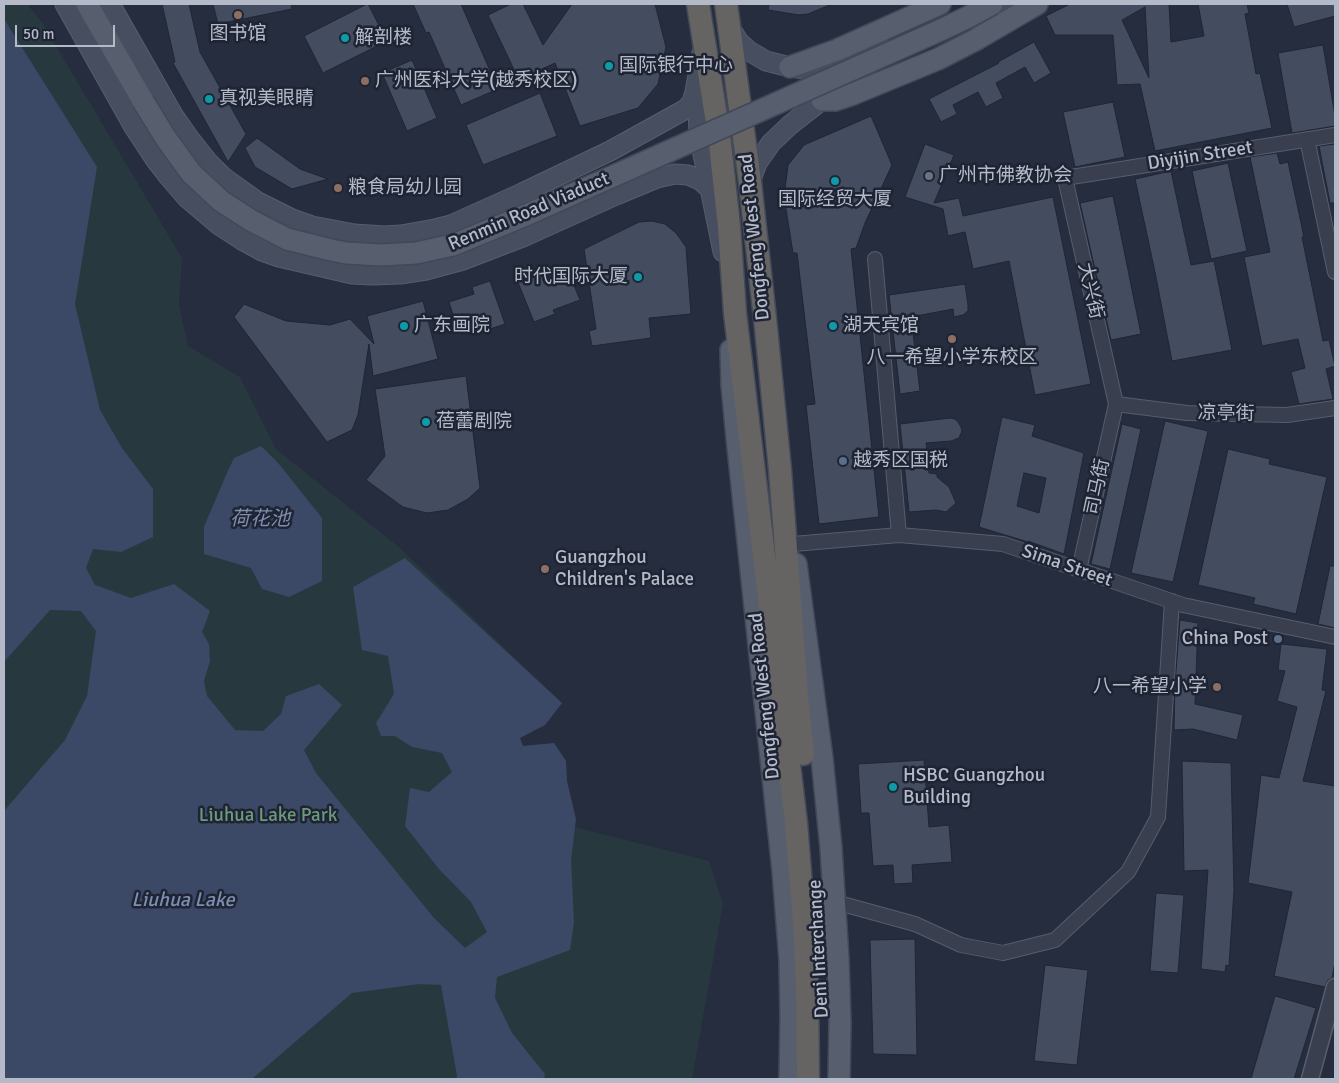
<!DOCTYPE html>
<html>
<head>
<meta charset="utf-8">
<style>
	body { margin:0 }
	#map { position:relative; width:1339px; height:1083px; overflow:hidden; background:#252d3e; font-family:Signika,sans-serif }
	canvas { display:block }
	.frame { position:absolute; inset:0; border:5px solid #b5bac9; pointer-events:none }
	.scale { position:absolute; left:15px; top:25px; width:100px; height:22px; box-sizing:border-box; border:2px solid #b5bac9; border-top:0; padding-left:6px; font-size:15px; line-height:18px; white-space:nowrap; color:#b5bac9; -webkit-text-stroke:4px #1e2433; paint-order:stroke }
</style>
</head>
<body>
<div id="map">
<canvas width="1339" height="1083"></canvas>
<div class="frame"></div>
<div class="scale">50 m</div>
</div>
<script>
const c = document.querySelector('canvas').getContext('2d');
c.lineJoin = 'round';
function fillPath(path, color) { c.fillStyle = color; c.fill(path, 'evenodd'); }
const poly = rows => new Path2D(rows.map(r => 'M' + r).join(''));
function strokePath(path, color, width, dash) { c.strokeStyle = color; c.lineWidth = width; c.lineCap = dash ? 'butt' : 'round'; c.setLineDash(dash || []); c.stroke(path); }
function drawText(font, color, halo, rows, align = 'center') {
  c.font = font + ' Signika,"Noto Sans SC",sans-serif'; c.lineWidth = 5; c.setLineDash([]); c.textBaseline = 'middle'; c.strokeStyle = halo; c.fillStyle = color; for (const [text, x, y, turn = 0] of rows) {
    c.save(); c.translate(x, y); c.rotate((+turn || 0) * Math.PI / 180); c.textAlign = isNaN(turn) ? turn : align; if (halo) c.strokeText(text, 0, 0); c.fillText(text, 0, 0); c.restore();
  }
}
fillPath(poly([
	[4,4,27,4,43,24,182,258,179,305,188,346,240,377,276,449,400,548,562,703,545,725,520,738,523,746,554,743,566,761,570,826,709,861,723,904,692,1079,4,1079]
]), '#27393f');
fillPath(poly([
	[4,19,97,167,75,304,100,410,122,448,153,489,153,537,121,552,93,549,86,568,95,585,131,598,174,584,210,611,202,632,209,644,210,661,204,681,207,696,235,730,263,731,281,714,286,696,319,684,342,705,304,750,316,773,434,918,465,948,487,932,471,902,439,869,405,826,410,788,429,792,452,772,442,753,412,747,395,736,381,736,376,723,394,694,388,656,362,650,353,587,405,558,562,703,545,725,520,738,523,746,554,743,566,761,567,781,576,819,571,860,574,922,570,950,497,977,495,998,512,1033,545,1074,544,1079,456,1079,457,1076,441,985,419,984,352,993,252,1079,5,1079,4,1077,4,811,65,740,87,696,96,631,81,611,50,610,4,662],
	[261,446,279,464,322,518,322,581,289,597,262,589,251,568,204,554,204,527,226,475,234,458]
]), '#3b4866');
const building = poly([
	[162,4,189,4,200,52,246,134,228,162,173,63,175,62,162,4],
	[213,4,291,4,292,9,218,24,213,4],
	[367,4,368,4,387,41,323,73,304,36,367,4],
	[413,4,461,4,498,89,461,105,429,32,426,33,413,4],
	[511,4,523,4,543,45,572,4,655,4,666,47,658,84,638,108,580,126,555,63,519,80,488,15,511,4],
	[769,4,832,4,808,14,799,15,768,10,769,4],
	[1070,4,1169,4,1171,42,1204,36,1198,4,1247,4,1249,13,1245,14,1256,74,1260,73,1272,128,1155,151,1140,84,1117,85,1113,35,1055,35,1046,16,1070,4],
	[1145,7,1149,78,1122,20,1145,7],
	[1287,4,1335,4,1335,16,1294,27,1287,4],
	[1034,42,1051,73,1034,83,1025,67,996,83,1003,98,986,107,978,92,953,105,957,114,941,122,929,99,999,63,998,62,1034,42],
	[1323,45,1335,116,1335,126,1292,133,1278,53,1323,45],
	[412,60,437,118,407,131,382,73,412,60],
	[540,93,557,136,483,165,466,125,540,93],
	[1113,102,1125,157,1075,167,1063,112,1113,102],
	[871,116,892,165,865,223,856,248,851,249,879,517,819,524,806,405,815,404,797,253,793,253,784,197,788,165,804,145,871,116],
	[257,138,300,169,328,179,292,189,255,167,245,148,257,138],
	[925,144,954,155,934,203,959,198,963,216,1053,197,1091,384,1035,395,1009,261,973,269,965,232,948,236,943,209,905,197,925,144],
	[1335,144,1335,203,1330,203,1319,146,1335,144],
	[1277,153,1280,164,1288,162,1304,237,1302,237,1323,341,1329,340,1335,366,1326,369,1333,399,1299,404,1291,372,1305,368,1298,339,1262,346,1244,257,1270,252,1250,157,1277,153],
	[1228,163,1247,251,1211,259,1192,171,1228,163],
	[1171,171,1191,265,1214,261,1232,350,1172,361,1155,272,1135,179,1171,171],
	[1113,196,1141,334,1111,340,1080,203,1113,196],
	[652,221,665,224,676,233,686,247,691,314,649,318,651,338,592,346,589,331,596,329,584,249,639,222,652,221],
	[540,271,544,283,569,273,580,300,553,310,555,314,534,322,517,280,540,271],
	[490,281,505,324,487,330,484,322,458,331,449,302,474,294,472,287,490,281],
	[965,284,968,305,968,311,963,315,954,317,953,309,911,317,920,391,900,394,889,295,965,284],
	[423,301,438,359,373,376,369,344,358,415,352,430,327,442,234,317,244,304,286,321,330,325,350,319,374,344,367,316,423,301],
	[466,376,480,488,468,499,448,510,427,513,403,507,366,480,385,456,375,389,466,376],
	[1002,417,1035,425,1032,436,1084,453,1064,554,1028,541,1028,542,979,527,1002,417],
	[1024,473,1046,478,1039,513,1017,506,1024,473],
	[950,418,955,419,958,422,961,427,962,431,959,438,951,441,926,443,929,473,937,474,937,477,949,487,956,503,946,512,936,510,909,512,900,424,950,418],
	[1165,421,1208,431,1173,582,1131,573,1165,421],
	[1122,424,1141,429,1110,569,1091,564,1122,424],
	[1228,449,1270,459,1269,464,1327,477,1296,614,1253,604,1255,598,1198,585,1228,449],
	[1330,566,1335,566,1335,628,1318,624,1330,566],
	[1180,620,1198,623,1195,704,1243,715,1237,740,1193,729,1174,730,1175,684,1180,620],
	[1281,644,1327,649,1322,690,1326,691,1303,781,1335,786,1335,962,1332,978,1328,980,1325,987,1274,976,1292,892,1248,883,1261,775,1279,778,1297,707,1277,701,1285,671,1278,670,1281,644],
	[924,760,929,827,949,825,952,862,912,865,913,883,894,884,893,865,873,866,869,813,861,813,858,764,924,760],
	[1182,761,1231,763,1234,890,1229,966,1226,965,1225,972,1201,969,1208,870,1184,871,1182,761],
	[1156,893,1184,895,1178,973,1150,971,1156,893],
	[915,939,917,1055,873,1054,870,940,915,939],
	[1045,965,1088,970,1077,1065,1034,1061,1045,965],
	[1275,996,1316,1008,1294,1079,1251,1079,1275,996]
]);
fillPath(building, '#444c5f');
strokePath(building, '#202635', 1);
const minor = poly([
	[1307,139,1335,272],
	[875,259,899,535],
	[1116,404,1187,413,1287,415,1335,408],
	[793,544,899,535,1003,544,1183,605,1335,637],
	[1079,570,1116,404,1065,178,1335,135],
	[835,902,915,924,961,945,1003,953,1055,940,1128,872,1158,817,1172,601]
]);
const tertiary = poly([
	[1310,1079,1335,987]
]);
const secondary = poly([
	[65,4,134,127,155,159,169,177,187,198,219,225,242,240,262,251,279,257,352,274,373,275,400,274,426,270,463,260,523,237,616,195,657,178,675,174,688,175,700,180,711,190],
	[110,4,173,115,189,138,208,162,223,177,258,202,292,219,312,226,354,234,385,236,401,235,435,229,451,225,520,194,610,151,686,109,692,102,695,92,702,52],
	[978,22,1012,4],
	[729,26,739,42,749,51,766,61,790,67,809,70,818,69,830,65,881,46],
	[700,89,698,107,699,135,723,252],
	[750,182,757,163,771,143,790,125,836,89,867,73]
]);
const primary = poly([
	[87,4,143,101],
	[790,67,837,50,940,4],
	[822,100,835,100,853,94,938,59,977,39,1037,4],
	[731,350,732,385,737,438,783,871,790,960,791,1016,790,1079],
	[796,564,822,758,831,848,838,959,840,1023,839,1079]
]);
const trunk = poly([
	[698,4,719,135,729,226,735,313,796,823,804,923,807,982,808,1079],
	[726,4,750,182,766,328,780,470,797,695,803,754]
]);
strokePath(minor, '#575d6c', 16);
strokePath(tertiary, '#575d6c', 19);
strokePath(secondary, '#575d6c', 21);
strokePath(primary, '#424857', 24);
strokePath(trunk, '#444a59', 25);
strokePath(minor, '#393f4e', 14);
strokePath(tertiary, '#393f4e', 16);
strokePath(secondary, '#474e60', 19);
strokePath(primary, '#575e6e', 21);
strokePath(trunk, '#656462', 22);
const primaryBridge = poly([
	[143,101,165,137,191,173,221,201,252,221,287,239,331,250,346,253,381,255,416,253,453,245,526,215,943,29,970,16,992,4]
]);
strokePath(primaryBridge, '#424857', 24, []);
strokePath(primaryBridge, '#575e6e', 21);
for (const [x, y, r, color] of [
	[238,15,5,"#8d6e63"],
	[345,38,5,"#0f9aa8"],
	[609,66,5,"#0f9aa8"],
	[365,81,5,"#8d6e63"],
	[209,99,5,"#0f9aa8"],
	[929,176,5,"#6b7280"],
	[835,181,5,"#0f9aa8"],
	[338,188,5,"#8d6e63"],
	[638,277,5,"#0f9aa8"],
	[404,326,5,"#0f9aa8"],
	[833,326,5,"#0f9aa8"],
	[952,339,5,"#8d6e63"],
	[426,422,5,"#0f9aa8"],
	[843,461,5,"#5c6f8a"],
	[545,569,5,"#8d6e63"],
	[1278,639,5,"#5c6f8a"],
	[1217,687,5,"#8d6e63"],
	[893,787,5,"#0f9aa8"]
]) { const dot = new Path2D(); dot.arc(x, y, r, 0, 2 * Math.PI); c.fillStyle = color; c.fill(dot); strokePath(dot, '#1e2433', 2); }
drawText('19px', '#b5bac9', '#1e2433', [
	["图书馆",238,34,"center"],
	["解剖楼",355,38],
	["国际银行中心",619,66],
	["广州医科大学(越秀校区)",375,81],
	["真视美眼睛",219,99],
	["广州市佛教协会",939,176],
	["粮食局幼儿园",348,188],
	["国际经贸大厦",835,200,"center"],
	["时代国际大厦",628,277,"right"],
	["广东画院",414,326],
	["湖天宾馆",843,326],
	["八一希望小学东校区",952,358,"center"],
	["蓓蕾剧院",436,422],
	["越秀区国税",853,461],
	["Guangzhou",555,558],
	["Children's Palace",555,580],
	["China Post",1268,639,"right"],
	["八一希望小学",1207,687,"right"],
	["HSBC Guangzhou",903,776],
	["Building",903,798]
], 'left');
drawText('19px', '#b5bac9', '#1e2433', [
	["Diyijin Street",1200,156,-9],
	["Renmin Road Viaduct",529,212,-23],
	["Dongfeng West Road",755,237,-96],
	["大兴街",1090,291,77],
	["凉亭街",1226,414,1],
	["司马街",1098,487,-78],
	["Sima Street",1067,566,19],
	["Dongfeng West Road",765,696,-96],
	["Deni Interchange",819,949,-93]
]);
drawText('19px', '#6d997c', '#1e2433', [
	["Liuhua Lake Park",268,816]
]);
drawText('italic 20px', '#7d8daf', '#1e2433', [
	["荷花池",260,520],
	["Liuhua Lake",183,901]
]);
</script>
</body>
</html>
